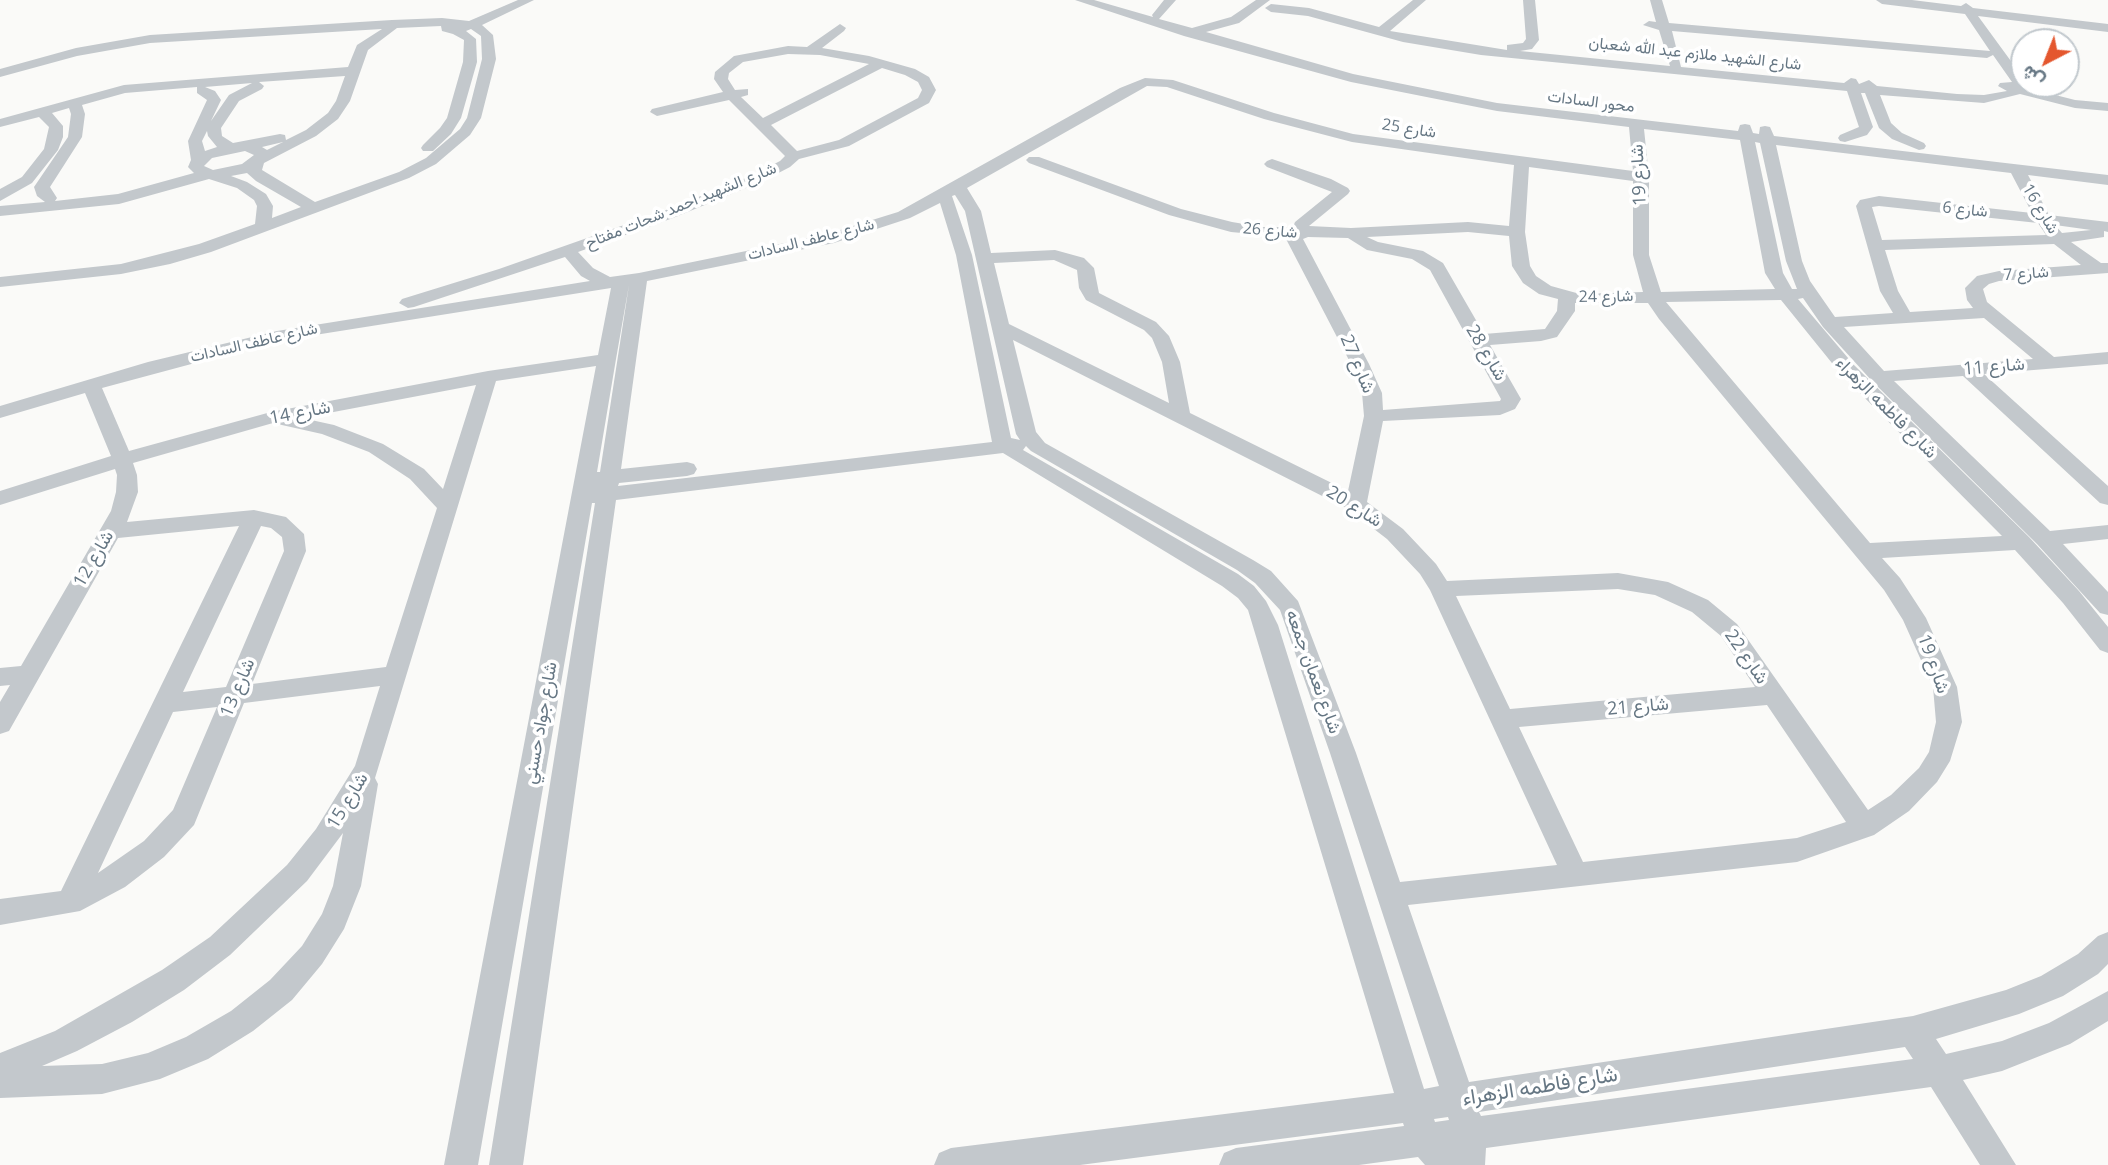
<!DOCTYPE html>
<html>
<head>
<meta charset="utf-8">
<style>
	body { margin:0 }
	#map { position:relative; width:2108px; height:1165px; overflow:hidden; background:#fafaf8; font-family:"Open Sans",Vazirmatn,sans-serif }
	canvas { display:block }
	.north { position:absolute; left:2010px; top:28px; width:70px; height:70px; box-sizing:border-box; background:#fff; border:2px solid #c1c8cd; border-radius:50%; rotate:222deg; font-size:19px; font-weight:700; line-height:28px; text-align:center; color:#657683 }
	.north::after { content:''; display:block; margin:auto; width:24px; height:32px; background:#e4572e; clip-path:polygon(50% 0,100% 100%,50% 72%,0 100%) }
</style>
</head>
<body>
<div id="map">
<canvas width="2108" height="1165"></canvas>
<div class="north">ش</div>
</div>
<script>
const c = document.querySelector('canvas').getContext('2d');
c.lineJoin = 'round';
const poly = rows => new Path2D(rows.map(r => 'M' + r).join(''));
function fillPath(path, color) { c.fillStyle = color; c.fill(path, 'evenodd'); }
function drawText(font, color, halo, rows, align = 'center') {
  c.font = font + ' "Open Sans",Vazirmatn,sans-serif'; c.lineWidth = 7; c.setLineDash([]); c.textBaseline = 'middle'; c.strokeStyle = halo; c.fillStyle = color; for (const [text, x, y, turn = 0] of rows) {
    c.save(); c.translate(x, y); c.rotate((+turn || 0) * Math.PI / 180); c.textAlign = isNaN(turn) ? turn : align; if (halo) c.strokeText(text, 0, 0); c.fillText(text, 0, 0); c.restore();
  }
}
fillPath(poly([
	[518,0,534,0,482,25,493,35,496,59,481,118,470,135,436,164,409,178,211,252,170,264,121,274,0,287,0,277,121,264,199,244,255,224,257,206,254,200,237,188,209,179,119,204,0,216,0,206,45,202,37,196,34,187,68,137,71,114,69,108,52,113,63,126,63,137,58,150,32,183,0,201,0,189,22,177,44,149,49,127,39,117,0,127,0,119,124,85,348,67,357,45,382,29,150,43,77,56,0,77,0,69,76,48,150,35,392,20,442,18,469,21,518,0],
	[441,26,442,31,453,34,464,40,463,62,447,118,440,128,423,145,421,148,423,151,433,151,451,134,461,118,477,62,476,39,466,31,471,29,481,36,482,59,467,118,460,129,426,158,399,172,315,202,262,170,264,163,316,136,338,119,350,101,368,50,397,28,441,26],
	[345,76,336,101,328,113,306,130,286,140,285,135,280,134,233,143,222,136,221,128,239,101,262,89,264,86,259,82,345,76],
	[252,83,229,95,211,121,221,100,215,91,205,87,252,83],
	[197,87,197,93,207,100,188,141,191,160,188,167,194,173,118,194,55,201,57,198,50,187,82,137,85,114,82,105,125,93,197,87],
	[207,131,208,136,217,147,205,151,202,141,207,131],
	[283,142,267,150,262,147,283,142],
	[245,151,254,155,242,164,213,170,204,166,212,158,245,151],
	[247,173,256,181,301,207,272,218,273,206,266,194,247,182,231,176,247,173],
	[1075,0,1094,0,1153,17,1152,15,1164,0,1176,0,1159,19,1192,28,1231,17,1256,0,1270,0,1239,23,1206,32,1353,74,1497,103,1738,131,1740,125,1745,124,1750,125,1753,133,1759,134,1760,127,1765,126,1770,127,1774,136,2108,175,2108,185,2028,175,2049,215,2108,222,2108,232,2104,231,2104,237,2071,242,2101,263,2108,263,2108,273,1999,281,1989,284,1983,289,1987,302,2054,357,2108,352,2108,364,1984,374,2108,486,2108,505,2100,503,1963,376,1894,381,2050,531,2108,525,2108,539,2063,544,2108,592,2108,615,2100,613,2037,544,1872,381,1823,327,1803,298,1798,299,1854,365,2029,537,2079,591,2108,627,2108,653,2100,650,2063,603,2015,550,1882,558,1900,578,1926,618,1957,687,1962,722,1950,761,1937,782,1909,811,1874,835,1797,862,1408,905,1469,1082,1913,1016,2006,990,2041,976,2078,954,2098,936,2108,932,2108,964,2098,974,2063,996,2019,1014,1936,1039,1946,1054,2002,1041,2049,1023,2108,991,2108,1021,2070,1044,2002,1071,1963,1080,2016,1165,1980,1165,1931,1087,1486,1148,1485,1165,1425,1165,1418,1157,1359,1165,1219,1165,1224,1153,1236,1148,1404,1126,1403,1123,1080,1165,934,1165,939,1153,951,1148,1394,1093,1248,610,1238,598,1222,586,1003,453,616,500,523,1165,489,1165,595,503,592,503,478,1165,444,1165,596,366,496,381,375,778,378,784,361,886,344,929,322,964,292,1000,253,1031,208,1059,160,1079,102,1094,0,1098,0,1053,55,1031,162,970,210,937,287,865,316,829,355,766,380,686,244,703,194,825,164,857,125,887,80,911,0,925,0,899,61,891,239,526,118,538,9,731,0,734,0,702,10,685,0,686,0,668,21,666,111,511,116,492,117,475,115,469,0,505,0,491,111,456,85,393,0,418,0,406,148,362,277,331,590,281,581,276,565,257,414,307,408,308,399,303,402,299,499,269,661,212,753,175,780,161,785,156,729,100,657,116,650,112,652,109,723,92,714,79,715,72,734,56,788,46,807,47,840,24,846,28,844,31,822,48,869,56,915,69,929,77,936,90,929,103,849,146,799,159,790,167,763,181,673,218,578,252,593,268,610,277,639,273,824,235,898,212,1120,88,1145,78,1173,80,1274,113,1353,134,1633,171,1629,127,1497,111,1351,82,1184,36,1075,0],
	[788,54,820,55,869,64,763,118,741,97,748,95,748,89,735,90,728,79,729,73,743,62,788,54],
	[882,68,905,75,918,82,922,90,918,98,839,140,797,151,771,125,882,68],
	[1147,86,1167,87,1264,119,1352,142,1514,165,1509,226,1468,222,1351,228,1309,226,1348,194,1350,191,1348,188,1331,179,1272,159,1267,161,1264,164,1267,167,1332,192,1295,222,1293,227,1262,227,1232,222,1181,209,1039,157,1029,157,1026,160,1029,163,1169,215,1231,232,1285,237,1351,364,1362,393,1364,416,1348,491,1190,413,1180,362,1169,336,1156,322,1099,293,1094,268,1084,258,1055,250,991,253,981,211,967,188,1147,86],
	[1644,129,1740,140,1765,273,1775,289,1661,292,1649,255,1649,177,1644,129],
	[1755,142,1760,143,1786,261,1797,289,1792,289,1783,273,1755,142],
	[1776,145,2011,173,2032,213,1879,196,1860,200,1856,206,1880,291,1893,313,1835,317,1810,281,1802,261,1776,145],
	[1529,167,1633,181,1633,255,1643,292,1580,294,1551,286,1536,276,1530,266,1525,232,1529,167],
	[955,195,965,211,1016,434,1020,440,1011,438,972,255,952,196,955,195],
	[940,203,956,255,992,442,618,486,619,483,687,476,694,474,697,469,694,464,687,462,621,469,647,281,834,243,910,218,940,203],
	[1879,206,2038,223,2046,235,1882,240,1872,207,1879,206],
	[2055,225,2091,230,2062,233,2055,225],
	[1468,232,1509,236,1512,266,1523,283,1539,294,1558,299,1557,311,1545,329,1484,334,1443,263,1423,251,1378,242,1367,237,1468,232],
	[1308,237,1348,238,1367,250,1412,259,1430,270,1501,399,1500,401,1383,410,1382,393,1369,364,1303,239,1308,237],
	[2054,244,2081,265,1999,271,1977,276,1965,288,1967,300,1973,308,1910,312,1898,291,1885,250,2054,244],
	[1054,260,1077,270,1079,288,1086,300,1144,330,1152,338,1162,362,1169,403,1009,324,994,263,1054,260],
	[629,285,600,472,597,472,616,359,629,285],
	[611,288,598,355,488,371,271,412,129,451,102,388,277,341,611,288],
	[1781,300,1840,373,2002,536,1870,543,1666,302,1781,300],
	[1575,303,1648,303,1659,319,1884,590,1903,620,1933,687,1936,722,1929,752,1919,768,1891,795,1868,810,1737,624,1708,600,1668,582,1618,573,1447,581,1436,564,1403,529,1367,502,1383,421,1500,415,1515,409,1521,399,1490,345,1541,341,1557,337,1575,311,1575,303],
	[1984,318,2033,359,1884,371,1844,327,1984,318],
	[1013,340,1348,509,1387,539,1420,574,1430,590,1557,865,1400,882,1356,753,1298,601,1271,571,1253,560,1045,443,1036,432,1013,340],
	[476,385,443,489,424,469,383,444,334,425,302,418,476,385],
	[273,423,322,434,369,452,410,479,437,508,386,667,252,684,306,551,304,534,286,517,254,510,127,522,138,492,137,475,133,463,273,423],
	[1026,446,1031,451,1237,570,1255,583,1280,610,1330,753,1439,1086,1424,1089,1278,625,1266,601,1254,586,1238,574,1023,450,1026,446],
	[261,526,271,528,282,537,284,551,226,687,183,692,261,526],
	[1618,589,1655,595,1692,612,1721,636,1755,687,1510,709,1456,596,1618,589],
	[1767,705,1846,822,1797,838,1583,862,1519,727,1767,705],
	[217,707,173,810,144,841,98,873,173,712,217,707],
	[343,833,333,886,322,914,302,946,270,980,231,1011,186,1037,148,1053,102,1064,42,1066,77,1051,132,1022,184,990,230,955,307,881,343,833],
	[1905,1047,1913,1059,1481,1116,1479,1112,1905,1047],
	[1448,1117,1449,1120,1435,1122,1434,1119,1448,1117],
	[1413,0,1426,0,1390,31,1507,50,1507,45,1523,43,1526,39,1523,0,1535,0,1539,40,1532,49,1520,51,1670,66,1659,30,1643,25,1649,21,1656,22,1650,0,1662,0,1669,23,1990,51,1965,14,1882,4,1876,0,1912,0,1961,6,1966,3,1973,8,2108,24,2108,32,1978,16,2024,79,2024,87,2075,100,2108,103,2108,111,2075,108,2020,94,1984,103,1880,95,1891,123,1902,133,1924,143,1926,146,1924,149,1919,150,1892,139,1879,128,1865,93,1861,93,1873,127,1867,135,1845,142,1840,141,1838,138,1840,135,1859,127,1847,91,1481,55,1403,42,1308,16,1271,12,1265,8,1271,4,1309,8,1379,27,1413,0],
	[1672,31,1987,58,1993,55,2012,82,2000,83,1998,86,2007,91,1984,95,1957,94,1877,86,1869,80,1859,84,1856,79,1851,78,1844,83,1681,67,1672,31]
]), '#c3c8cc');
drawText('16px', '#657683', '#fff', [
	["شارع الشهيد ملازم عبد الله شعبان",1695,54,6],
	["محور السادات",1591,102,7],
	["شارع 25",1409,129,9],
	["شارع الشهيد احمد شحات مفتاح",681,206,-22],
	["شارع 16",2040,209,59],
	["شارع 6",1965,210,6],
	["شارع 26",1270,231,5],
	["شارع عاطف السادات",811,240,-14],
	["شارع 7",2026,274,-4],
	["شارع 24",1606,297,-1],
	["شارع عاطف السادات",254,343,-13]
]);
drawText('18px', '#657683', '#fff', [
	["شارع 19",1639,175,-93],
	["شارع 28",1486,353,59],
	["شارع 27",1357,364,67],
	["شارع 11",1994,367,-5],
	["شارع فاطمه الزهراء",1886,408,45],
	["شارع 14",300,413,-11],
	["شارع 20",1354,507,32],
	["شارع 12",94,559,-60],
	["شارع 22",1746,657,55],
	["شارع 19",1933,664,70],
	["شارع نعمان جمعه",1313,672,70],
	["شارع 13",238,688,-67],
	["شارع 21",1638,707,-5],
	["شارع جواد حسني",541,723,-80],
	["شارع 15",348,801,-59]
]);
drawText('21px', '#657683', '#fff', [
	["شارع فاطمه الزهراء",1540,1087,-9]
]);
</script>
</body>
</html>
